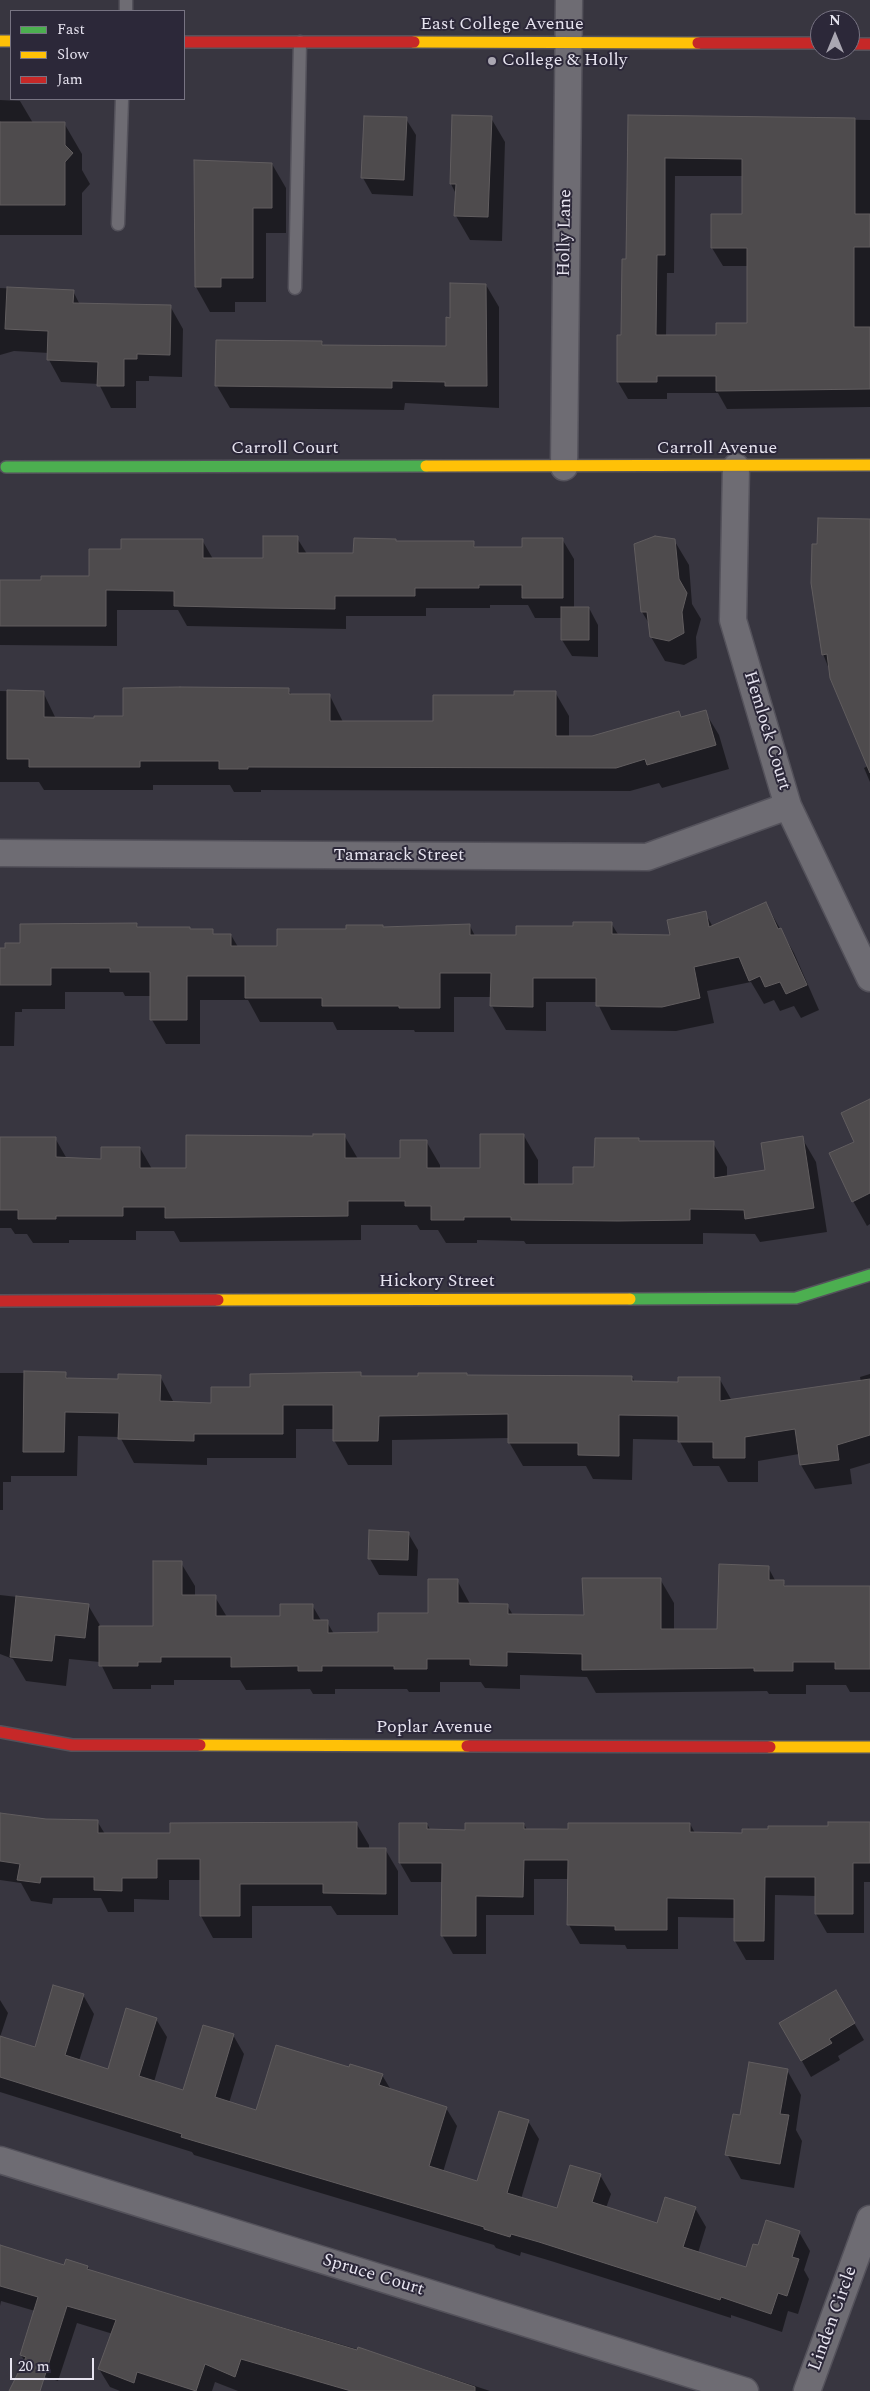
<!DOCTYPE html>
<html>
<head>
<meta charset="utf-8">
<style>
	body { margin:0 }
	#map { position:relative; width:870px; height:2391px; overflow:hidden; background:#383640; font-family:Spectral,serif }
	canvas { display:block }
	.legend { position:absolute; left:10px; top:10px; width:175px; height:90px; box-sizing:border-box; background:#2c2839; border:1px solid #777382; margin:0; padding:6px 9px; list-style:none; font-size:15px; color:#e7e4f0 }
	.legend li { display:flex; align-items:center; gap:10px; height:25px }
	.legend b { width:25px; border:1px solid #777382 }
	.north { position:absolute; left:810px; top:10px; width:50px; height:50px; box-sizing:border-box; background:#2c2839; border:1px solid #777382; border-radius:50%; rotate:0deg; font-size:14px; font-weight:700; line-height:20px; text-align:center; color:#e7e4f0 }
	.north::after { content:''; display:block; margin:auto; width:18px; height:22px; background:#aaa7b2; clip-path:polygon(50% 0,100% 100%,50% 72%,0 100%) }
	.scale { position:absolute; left:10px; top:2358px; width:84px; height:22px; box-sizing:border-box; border:2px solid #e7e4f0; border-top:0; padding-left:6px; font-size:15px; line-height:18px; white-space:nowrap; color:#e7e4f0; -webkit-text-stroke:4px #2c2839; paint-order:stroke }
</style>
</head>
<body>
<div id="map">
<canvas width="870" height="2391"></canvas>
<ul class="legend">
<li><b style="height:6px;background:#4caf50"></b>Fast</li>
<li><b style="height:6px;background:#ffc107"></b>Slow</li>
<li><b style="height:6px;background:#c62828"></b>Jam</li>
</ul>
<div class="north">N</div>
<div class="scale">20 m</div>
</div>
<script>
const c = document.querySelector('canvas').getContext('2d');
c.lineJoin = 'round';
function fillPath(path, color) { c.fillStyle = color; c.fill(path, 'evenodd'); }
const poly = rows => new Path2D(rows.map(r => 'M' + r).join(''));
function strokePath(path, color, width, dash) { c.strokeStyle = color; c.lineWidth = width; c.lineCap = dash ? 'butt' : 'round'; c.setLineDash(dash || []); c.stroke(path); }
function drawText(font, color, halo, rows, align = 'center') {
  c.font = font + ' Spectral,serif'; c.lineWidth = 4; c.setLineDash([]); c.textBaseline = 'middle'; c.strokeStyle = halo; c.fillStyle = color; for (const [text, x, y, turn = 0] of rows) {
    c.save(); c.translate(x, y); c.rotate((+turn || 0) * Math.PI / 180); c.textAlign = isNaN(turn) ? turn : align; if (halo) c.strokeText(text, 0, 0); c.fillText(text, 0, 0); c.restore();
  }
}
fillPath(poly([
	[0,100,20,101,33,123,64,123,82,154,82,170,90,184,82,193,82,235,0,235],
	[453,116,491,118,505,142,502,241,470,240,456,216,456,194,451,184],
	[629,116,870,120,870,407,727,409,718,393,667,393,667,399,628,399,618,382,627,260],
	[675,176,743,176,743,215,712,248,723,266,748,266,748,324,717,336,666,336,667,273,674,273],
	[406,119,416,135,413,196,372,194,363,178],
	[195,161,272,164,286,188,286,233,266,233,266,302,235,302,235,312,210,312,196,287],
	[486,285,499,307,499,408,405,403,404,410,230,408,217,386,322,342,324,346,447,347,451,319],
	[0,288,73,291,80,305,170,306,183,329,182,377,149,376,149,381,136,381,136,408,111,408,99,384,61,382,49,360,49,353,14,351,0,355],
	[870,520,870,782,864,768,868,766,823,654,818,545],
	[297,538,307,554,355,554,397,542,473,542,476,548,523,548,562,539,574,559,574,608,589,608,598,625,598,657,572,656,562,640,562,618,535,618,528,605,490,605,490,608,426,608,426,616,346,616,346,629,187,626,178,610,117,610,117,646,0,645,0,581,43,581,90,577,122,550,202,540,213,559,264,559],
	[674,540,689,565,692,604,701,619,696,637,697,658,684,665,665,661,651,637,650,625,642,612],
	[288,690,292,695,330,696,343,722,434,723,515,697,555,692,569,716,569,737,592,737,679,712,682,718,705,712,719,735,729,769,662,788,659,783,630,791,261,790,261,792,234,792,230,785,153,785,153,790,44,790,39,782,0,782,0,691,43,692,56,719,95,719,124,717],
	[766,904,794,953,819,1010,801,1018,794,1006,780,1011,774,1000,764,1004,751,982,707,991,714,1023,676,1031,611,1030,597,1002,546,1002,546,1031,506,1030,492,1006,492,997,454,997,454,1032,415,1032,414,1030,337,1030,333,1022,260,1022,248,1000,200,1000,200,1044,166,1044,152,1020,152,996,125,996,123,992,65,992,65,1009,22,1009,22,1012,15,1012,14,1046,0,1046,0,949,21,944,137,924,139,928,212,931,214,935,231,935,238,947,278,947,347,930,470,926,475,936,517,936,611,923,619,936,672,937,705,913,713,927],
	[870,1101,870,1224,867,1226,853,1201,856,1142],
	[344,1135,358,1159,402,1160,426,1141,440,1165,440,1170,481,1170,524,1136,538,1160,538,1185,574,1185,639,1139,640,1143,713,1143,727,1167,727,1177,766,1171,802,1138,816,1162,827,1232,760,1242,755,1234,703,1233,703,1244,526,1244,524,1241,477,1240,477,1243,446,1243,438,1230,420,1230,417,1225,361,1225,361,1240,180,1242,174,1231,136,1231,136,1240,69,1240,69,1243,33,1243,27,1234,15,1234,11,1228,0,1228,0,1138,55,1138,67,1159,103,1160,140,1148,152,1169,187,1169,314,1137],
	[0,1373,65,1373,69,1380,119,1380,160,1376,174,1403,212,1404,251,1388,360,1374,362,1377,419,1377,467,1374,468,1376,632,1377,635,1382,679,1383,719,1378,732,1401,861,1382,860,1377,870,1374,870,1463,850,1469,852,1484,815,1489,801,1465,799,1454,758,1461,758,1482,728,1482,719,1466,693,1466,679,1440,633,1439,632,1480,593,1479,586,1466,523,1466,509,1442,509,1438,392,1440,392,1465,348,1465,334,1440,334,1429,296,1429,296,1458,207,1458,207,1465,134,1463,120,1437,78,1436,77,1476,11,1476,11,1482,3,1482,3,1510,0,1510],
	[408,1533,418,1550,417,1576,379,1575,370,1559],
	[181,1563,195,1586,195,1597,215,1597,227,1617,282,1617,312,1605,322,1622,327,1622,334,1634,379,1633,429,1614,457,1580,470,1604,507,1605,513,1615,585,1617,660,1579,674,1603,674,1631,718,1631,768,1567,776,1582,783,1582,787,1588,870,1587,870,1692,850,1692,846,1685,806,1685,806,1694,769,1694,767,1691,596,1693,587,1677,520,1675,520,1689,485,1688,481,1682,440,1682,440,1692,409,1692,407,1689,335,1689,335,1694,313,1694,310,1689,246,1690,240,1680,174,1680,174,1685,151,1685,151,1689,113,1689,100,1662,69,1659,66,1686,26,1681,13,1659,0,1654,0,1595,88,1605,101,1627,154,1628],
	[0,1814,46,1820,97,1821,105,1834,172,1834,356,1823,369,1845,369,1849,385,1849,398,1871,398,1915,337,1915,331,1906,252,1906,252,1938,213,1938,201,1916,201,1880,169,1880,169,1900,134,1899,134,1912,108,1912,101,1898,53,1898,52,1904,31,1901,21,1883,0,1880],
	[427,1824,431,1831,466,1831,524,1824,527,1830,690,1824,695,1833,743,1834,870,1824,870,1882,864,1882,864,1933,827,1933,816,1914,816,1896,775,1895,774,1960,746,1960,735,1941,735,1918,678,1917,678,1949,627,1949,625,1945,580,1944,569,1925,569,1879,534,1879,534,1915,486,1915,486,1954,453,1954,442,1935,443,1882,411,1882,400,1863],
	[836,1992,864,2040,838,2056,840,2060,811,2077,781,2024],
	[83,1995,94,2014,79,2061,108,2070,156,2019,167,2037,154,2082,184,2091,233,2035,244,2054,229,2103,257,2112,350,2068,382,2075,391,2090,446,2108,457,2126,443,2172,478,2183,528,2121,539,2139,521,2199,557,2210,600,2175,611,2194,606,2208,658,2224,695,2208,706,2227,698,2253,747,2268,759,2247,799,2232,810,2251,804,2270,809,2279,798,2314,788,2311,782,2332,731,2315,731,2318,551,2261,521,2252,520,2256,496,2248,494,2245,194,2155,192,2152,0,2092,0,2000,8,2013,0,2037,35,2048],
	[787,2070,801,2095,796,2130,802,2141,794,2188,741,2179,727,2154,741,2117],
	[0,2246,65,2266,88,2267,90,2271,408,2364,490,2391,238,2391,215,2382,212,2391,120,2391,110,2387,99,2369,113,2334,77,2323,58,2381,32,2373,21,2355,35,2311,1,2301,0,2306]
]), '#0007');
const building = poly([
	[452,115,492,116,488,217,454,216,456,184,450,184,452,115],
	[628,115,855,118,855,214,870,214,870,247,854,247,854,327,870,327,870,389,716,391,716,376,657,376,657,382,617,382,617,335,621,335,622,259,626,259,628,115],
	[665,158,742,159,742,214,711,214,711,248,747,248,747,323,716,323,716,335,656,335,657,255,665,255,665,158],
	[364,116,407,117,404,180,361,178,364,116],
	[0,122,65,122,65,145,73,153,65,162,65,205,0,205,0,122],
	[194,160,272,163,272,208,253,208,253,278,221,278,221,287,195,287,194,160],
	[450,283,486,284,487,386,445,386,445,382,392,381,392,388,215,386,216,340,322,341,322,345,446,346,446,317,450,318,450,283],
	[7,287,74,290,73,303,171,305,170,355,137,354,137,359,124,359,124,386,97,386,98,362,47,360,48,331,5,329,7,287],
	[818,518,870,519,870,773,830,678,827,654,822,655,811,583,812,544,817,544,818,518],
	[263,536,298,536,298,553,353,553,354,538,396,539,396,541,474,541,474,547,522,547,522,538,563,538,563,598,522,598,522,585,479,585,479,588,415,588,415,596,335,596,335,609,263,608,174,606,174,591,106,590,106,626,0,626,0,580,41,580,41,576,89,576,89,549,121,549,121,539,203,539,203,558,263,558,263,536],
	[655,536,675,539,679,579,687,593,682,612,684,633,669,641,650,637,647,612,641,612,634,544,655,536],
	[561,607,589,607,589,640,561,640,561,607],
	[180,687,289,688,289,694,330,694,330,721,433,721,433,695,514,695,514,691,556,691,556,736,592,736,679,711,681,717,706,710,716,745,647,765,645,759,616,768,248,767,248,769,219,769,219,761,140,761,140,767,29,767,29,759,7,759,7,690,44,691,44,717,94,718,94,716,123,716,123,688,180,687],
	[766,902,778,929,781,928,807,985,786,994,780,982,765,987,760,976,749,981,739,957,694,967,700,998,662,1007,596,1006,596,978,533,978,533,1007,490,1006,491,973,440,973,440,1008,399,1008,399,1006,322,1006,322,998,245,998,245,976,187,976,187,1020,150,1020,150,972,110,972,110,968,51,968,51,985,0,985,0,948,5,948,5,943,20,943,20,924,137,923,137,927,190,927,190,929,213,929,213,934,231,934,231,946,277,946,277,929,346,929,346,925,383,925,383,927,470,924,470,935,516,935,516,926,573,926,573,922,612,922,612,934,670,935,667,920,706,911,709,927,766,902],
	[870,1099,870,1193,852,1202,829,1153,854,1142,841,1113,870,1099],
	[313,1134,345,1134,345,1158,400,1158,400,1140,427,1140,427,1168,480,1168,480,1134,524,1134,524,1184,573,1184,573,1167,594,1167,595,1138,639,1138,639,1141,714,1141,714,1178,765,1170,761,1143,803,1136,814,1208,745,1219,744,1210,690,1209,690,1220,618,1221,511,1220,511,1217,464,1217,464,1220,431,1220,431,1206,405,1206,405,1201,348,1201,348,1216,165,1218,165,1207,123,1207,123,1216,56,1216,56,1219,18,1219,18,1210,0,1210,0,1137,56,1137,56,1157,101,1159,101,1147,140,1147,140,1168,186,1168,186,1135,313,1136,313,1134],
	[24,1371,66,1372,66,1378,118,1379,118,1374,161,1375,160,1401,211,1403,211,1387,250,1387,250,1374,361,1372,361,1376,418,1376,418,1373,467,1373,467,1375,632,1376,632,1381,678,1382,678,1377,720,1377,720,1401,870,1379,870,1435,837,1445,839,1460,800,1465,795,1429,745,1437,745,1458,713,1458,713,1442,678,1442,678,1416,619,1415,619,1456,578,1455,578,1443,508,1443,508,1414,379,1416,378,1441,333,1441,333,1405,283,1405,283,1434,194,1434,194,1441,118,1439,119,1413,65,1412,64,1452,23,1452,24,1371],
	[369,1530,409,1532,408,1560,368,1559,369,1530],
	[153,1561,182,1561,182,1595,216,1595,216,1616,280,1616,280,1604,313,1604,313,1620,328,1620,328,1633,378,1632,378,1613,428,1613,428,1579,458,1579,458,1603,508,1604,508,1614,584,1615,582,1578,661,1578,661,1629,717,1629,719,1564,769,1566,769,1580,784,1580,784,1586,870,1586,870,1669,835,1669,835,1662,793,1662,793,1671,754,1671,754,1668,582,1670,582,1654,507,1652,507,1666,470,1665,470,1659,427,1659,427,1669,394,1669,394,1666,322,1666,322,1671,298,1671,298,1666,231,1667,231,1657,161,1657,161,1662,138,1662,138,1666,99,1666,99,1626,153,1626,153,1561],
	[16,1596,89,1604,85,1638,55,1635,52,1661,10,1657,16,1596],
	[0,1813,46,1819,98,1820,98,1833,170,1833,170,1823,357,1822,357,1848,386,1848,386,1894,323,1893,323,1884,240,1884,240,1916,200,1916,200,1859,157,1859,157,1878,122,1878,122,1891,94,1890,94,1877,41,1877,40,1883,17,1880,20,1864,0,1861,0,1813],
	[828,1822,870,1822,870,1863,853,1863,853,1914,815,1914,815,1877,765,1877,764,1941,734,1941,734,1899,667,1898,667,1930,615,1930,615,1926,567,1925,568,1860,524,1860,523,1897,476,1896,476,1936,441,1936,442,1863,399,1863,399,1823,427,1823,427,1829,465,1830,465,1823,524,1823,524,1829,568,1829,568,1823,690,1823,690,1832,742,1833,742,1829,768,1829,768,1826,828,1826,828,1822],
	[53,1985,84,1994,65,2055,108,2069,126,2008,157,2018,139,2076,183,2090,203,2025,234,2034,215,2097,256,2110,276,2045,349,2067,350,2064,383,2074,379,2085,447,2107,429,2166,477,2181,499,2111,529,2120,507,2193,557,2208,570,2165,601,2174,592,2202,657,2223,665,2197,696,2207,683,2247,746,2267,753,2244,758,2245,766,2220,800,2231,792,2257,799,2259,787,2296,778,2293,771,2314,721,2297,720,2300,539,2242,511,2234,510,2237,484,2229,484,2227,181,2137,182,2134,0,2077,0,2036,35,2047,53,1985],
	[836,1990,855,2023,829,2039,832,2043,801,2061,779,2023,836,1990],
	[749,2062,788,2069,780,2114,789,2115,780,2164,725,2155,733,2114,740,2115,749,2062],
	[0,2245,64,2265,66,2259,88,2266,87,2269,189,2300,357,2350,358,2347,475,2387,475,2391,351,2391,241,2359,235,2377,205,2364,196,2391,137,2372,134,2383,98,2369,116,2320,67,2306,40,2391,9,2391,26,2357,20,2355,38,2297,0,2286,0,2245]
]);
fillPath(building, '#4e4b4d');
strokePath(building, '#615d5f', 1);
const lane = poly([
	[126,11,126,0],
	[118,224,122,99],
	[295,288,300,42]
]);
const street = poly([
	[564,467,569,0],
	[736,467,733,620,788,806,870,978],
	[0,853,647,857,788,806],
	[0,2160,745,2391],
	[807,2391,870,2219]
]);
const fast = poly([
	[6,467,426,466],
	[630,1299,796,1298,870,1275]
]);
const slow = poly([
	[0,41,11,41],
	[414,42,698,43],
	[426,466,870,465],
	[218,1300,630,1299],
	[200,1745,467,1746],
	[770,1747,870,1747]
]);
const jam = poly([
	[184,42,414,42],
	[698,43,820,43],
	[850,44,870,44],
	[0,1301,218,1300],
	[0,1732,72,1745,200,1745],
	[467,1746,770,1747]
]);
strokePath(lane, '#54525b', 15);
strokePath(street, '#54525b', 29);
strokePath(fast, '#54525b', 14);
strokePath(slow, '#54525b', 14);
strokePath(jam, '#54525b', 14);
strokePath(lane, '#6e6c73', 12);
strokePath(street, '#6e6c73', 26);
strokePath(fast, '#4caf50', 11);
strokePath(slow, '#ffc107', 11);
strokePath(jam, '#c62828', 11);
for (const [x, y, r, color] of [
	[492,61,5,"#aaa7b2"]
]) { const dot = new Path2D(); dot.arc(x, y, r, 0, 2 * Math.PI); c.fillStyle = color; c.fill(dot); strokePath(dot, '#2c2839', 2); }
drawText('18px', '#e7e4f0', '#2c2839', [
	["East College Avenue",502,25],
	["Holly Lane",566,233,-89],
	["Carroll Court",285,449],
	["Carroll Avenue",717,449],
	["Hemlock Court",766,731,73],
	["Tamarack Street",399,856],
	["Hickory Street",437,1282],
	["Poplar Avenue",434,1728],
	["Spruce Court",373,2276,17],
	["Linden Circle",834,2319,-70]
]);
drawText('18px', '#e7e4f0', '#2c2839', [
	["College & Holly",502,61]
], 'left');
</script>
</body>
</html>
